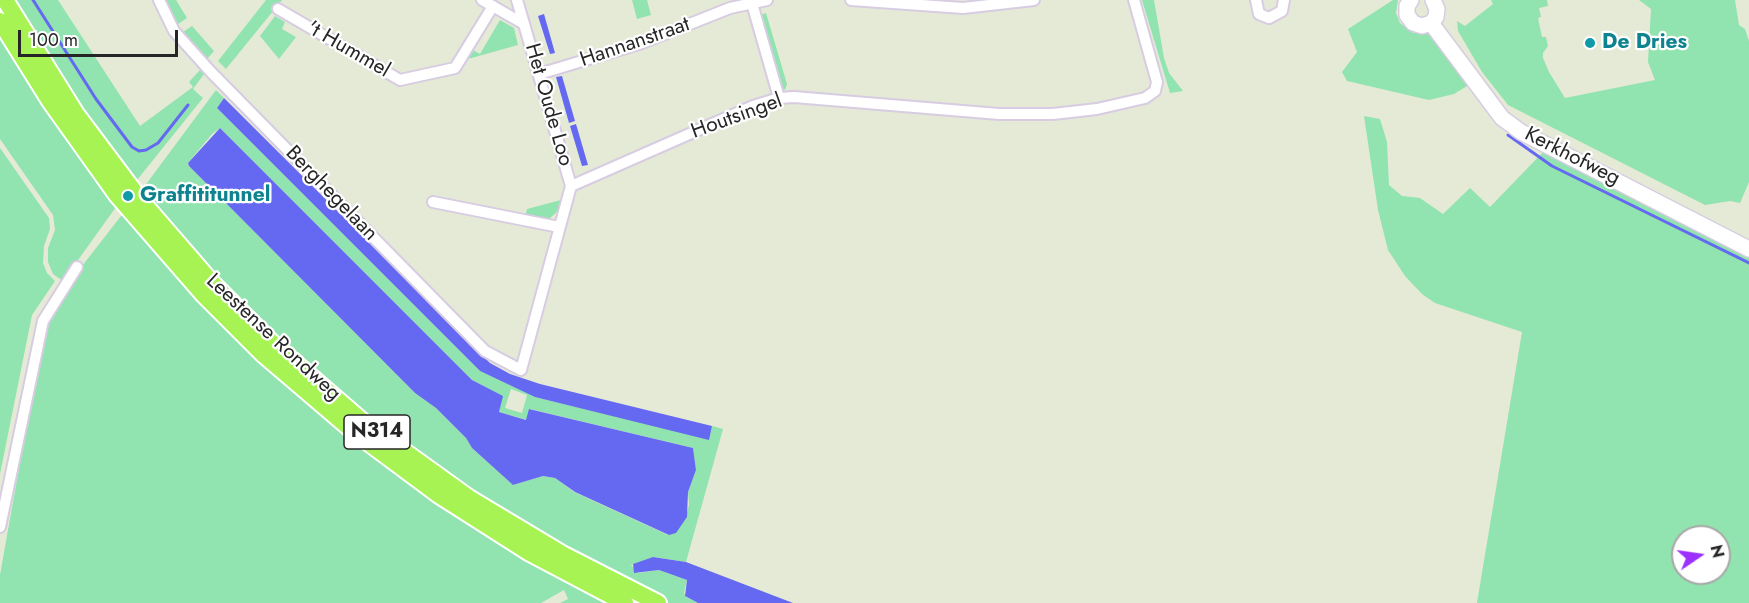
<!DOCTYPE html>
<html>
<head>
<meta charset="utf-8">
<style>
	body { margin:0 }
	#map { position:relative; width:1749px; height:603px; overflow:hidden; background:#e5ead7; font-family:Jost,sans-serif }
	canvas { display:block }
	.north { position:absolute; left:1671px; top:525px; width:60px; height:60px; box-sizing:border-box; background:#fff; border:2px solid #a8a8a8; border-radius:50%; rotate:77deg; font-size:16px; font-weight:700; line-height:24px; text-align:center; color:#262626 }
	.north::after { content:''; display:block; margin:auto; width:21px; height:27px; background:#9c30fe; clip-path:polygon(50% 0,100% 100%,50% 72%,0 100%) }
	.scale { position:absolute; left:18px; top:30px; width:160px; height:27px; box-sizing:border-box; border:3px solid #262626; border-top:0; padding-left:8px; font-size:18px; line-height:21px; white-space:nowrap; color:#262626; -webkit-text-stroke:4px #fff; paint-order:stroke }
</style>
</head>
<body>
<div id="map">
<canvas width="1749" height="603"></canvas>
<div class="north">N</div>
<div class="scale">100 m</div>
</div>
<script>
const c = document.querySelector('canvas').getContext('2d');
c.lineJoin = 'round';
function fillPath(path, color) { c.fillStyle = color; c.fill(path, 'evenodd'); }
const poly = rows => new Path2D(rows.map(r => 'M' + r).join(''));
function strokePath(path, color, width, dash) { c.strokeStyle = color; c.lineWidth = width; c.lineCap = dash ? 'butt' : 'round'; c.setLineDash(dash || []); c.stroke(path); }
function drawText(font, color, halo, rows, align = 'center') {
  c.font = font + ' Jost,sans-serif'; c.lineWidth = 4.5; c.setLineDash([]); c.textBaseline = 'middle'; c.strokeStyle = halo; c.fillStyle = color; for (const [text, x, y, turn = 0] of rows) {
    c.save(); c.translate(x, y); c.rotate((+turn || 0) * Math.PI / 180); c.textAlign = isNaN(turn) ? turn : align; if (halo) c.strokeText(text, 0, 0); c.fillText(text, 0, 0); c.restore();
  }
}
fillPath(poly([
	[9,0,58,0,140,126,193,87,189,82,200,70,204,74,193,89,203,98,137,180,129,180],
	[166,0,176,0,187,18,178,24],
	[266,0,282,0,226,69,218,61],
	[632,0,647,0,651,15,637,19],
	[1142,0,1154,0,1164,58,1169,73,1183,91,1170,93],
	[1393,0,1398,0,1396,13,1400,23,1413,33,1430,31,1467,86,1454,94,1429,100,1347,81,1342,72,1357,52,1348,29],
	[1491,0,1547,0,1548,6,1539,8,1541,17,1538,18,1542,37,1546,37,1548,46,1543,53,1543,58,1549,72,1565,98,1655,80,1648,62,1651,9,1639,0,1735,0,1739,25,1745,29,1749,41,1749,182,1740,203,1730,201,1705,205,1508,105,1482,72,1458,31,1457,21,1465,26,1493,4],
	[766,13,787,84,785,90,780,86,760,15],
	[275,16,285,22,282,29,296,37,279,59,260,36],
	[500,20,514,28,518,45,468,59,473,50,480,54],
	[192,26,214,51,207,59,183,32],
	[0,28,115,198,116,207,63,281,53,274,48,262,48,248,55,230,53,215,0,139],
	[216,90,224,98,217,108,480,371,536,397,709,439,712,426,723,429,686,562,654,557,631,565,638,573,659,570,687,580,684,593,686,597,698,603,668,603,516,523,366,413,343,401,275,341,143,198,144,187],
	[220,128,472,380,502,396,499,412,527,420,530,409,693,448,696,470,688,492,689,505,685,520,668,535,574,492,555,478,543,476,513,485,472,448,466,438,436,408,415,393,189,166,188,163,212,134],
	[511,389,527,395,522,413,505,408],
	[1364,116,1380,119,1387,142,1389,185,1402,196,1420,198,1443,214,1470,188,1490,207,1546,149,1749,255,1749,603,1477,603,1522,332,1435,303,1422,294,1405,276,1388,250,1378,210],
	[1683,537,1719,537,1719,573,1683,573],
	[0,148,49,218,50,229,44,246,43,263,47,273,55,281,32,315,0,474],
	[561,200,558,211,549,219,525,217,527,209],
	[121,216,129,216,422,493,458,517,482,527,617,603,560,603,568,599,564,590,541,603,0,603,0,575,37,367,48,321,79,270]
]), '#91e3af');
fillPath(poly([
	[544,14,555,53,550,54,538,16],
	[562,76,575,121,569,123,556,77],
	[224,98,490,363,510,374,540,384,712,426,709,440,535,397,480,371,217,108],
	[576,124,588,165,582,166,570,126],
	[220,128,472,380,503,396,499,412,526,420,529,409,693,448,696,470,688,492,687,517,676,533,669,535,575,492,555,478,543,476,513,485,472,448,466,438,436,408,415,393,189,166,188,163],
	[653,557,686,562,793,603,698,603,685,596,687,580,659,570,634,573,633,564]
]), '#6569f1');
strokePath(poly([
	[33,0,96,99,132,147,139,151,146,150,158,143,188,105],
	[1508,135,1552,166,1749,263]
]), '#6569f1', 3);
const street = poly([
	[159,0,174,31,210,71,485,351,521,370,571,186,753,106,779,98,794,97,999,114,1053,114,1097,109,1145,98,1155,91,1157,82,1134,0],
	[482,0,524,24,517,0],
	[751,0,779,98],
	[851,0,963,8,1034,0],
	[1256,0,1259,14,1269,18,1282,11,1284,0],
	[278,9,400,80,455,68,493,6],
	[524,24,571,186],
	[539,74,642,43,730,8,767,0],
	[433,202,559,227],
	[0,527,43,321,77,267]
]);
const secondary = poly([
	[1411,0,1407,6,1407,15,1413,23,1422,26,1431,23,1436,17,1437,9,1433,0],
	[1431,23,1502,118,1521,132,1749,249]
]);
const primary = poly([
	[5,0,76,114,142,202,212,283,273,344,362,421,469,498,564,555,658,603],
	[0,21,50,101,117,195,203,294,264,355,353,431,439,495,530,553,625,603]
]);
strokePath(street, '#d7cce1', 14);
strokePath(secondary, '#d7cce1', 18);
strokePath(primary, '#fff', 20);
strokePath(street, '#fff', 10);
strokePath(secondary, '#fff', 15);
strokePath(primary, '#a7f353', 16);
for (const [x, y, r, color] of [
	[1590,43,6,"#0f9aa8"],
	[128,196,6,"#0f9aa8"]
]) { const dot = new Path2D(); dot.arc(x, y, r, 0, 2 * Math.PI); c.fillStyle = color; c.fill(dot); strokePath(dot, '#fff', 2); }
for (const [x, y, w] of [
	[377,432,66]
]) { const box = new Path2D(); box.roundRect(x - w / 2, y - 17, w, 34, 4.5); c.fillStyle = '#fff'; c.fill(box); strokePath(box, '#262626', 1.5); }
drawText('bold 20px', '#262626', null, [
	["N314",377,432]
]);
drawText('21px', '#262626', '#fff', [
	["Hannanstraat",635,43,-19],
	["'t Hummel",348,50,30],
	["Het Oude Loo",548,105,74],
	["Houtsingel",737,117,-20],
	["Kerkhofweg",1572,157,27],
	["Berghegelaan",331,194,46],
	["Leestense Rondweg",273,338,43]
]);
drawText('bold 21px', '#0d838f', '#fff', [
	["De Dries",1602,43],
	["Graffititunnel",140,196]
], 'left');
</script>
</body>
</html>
